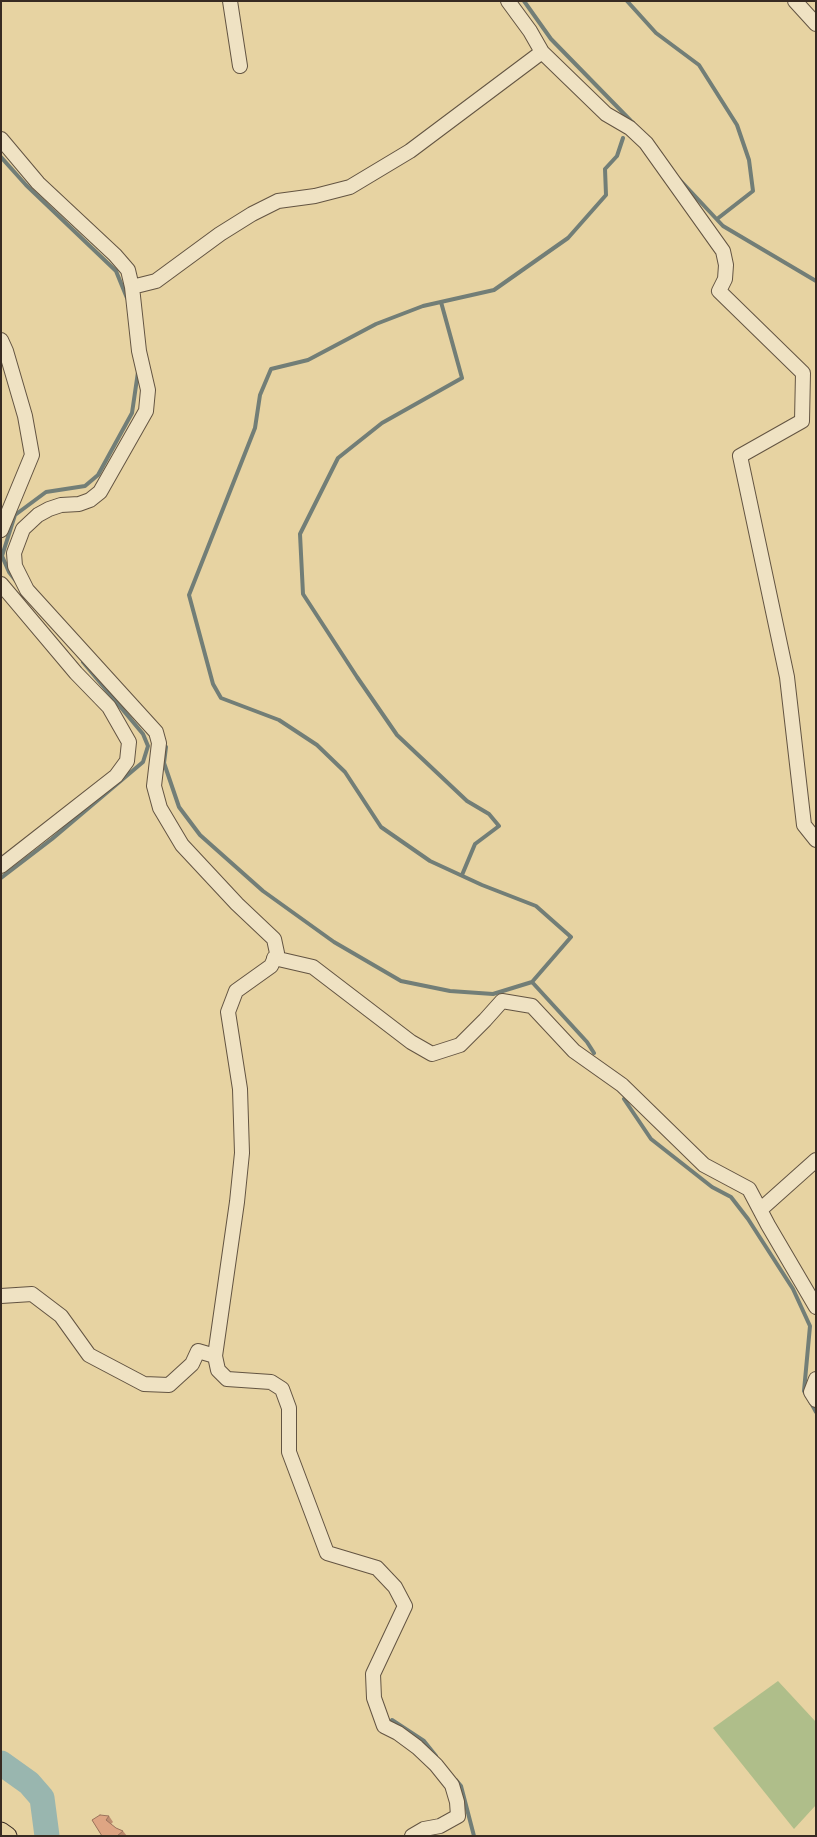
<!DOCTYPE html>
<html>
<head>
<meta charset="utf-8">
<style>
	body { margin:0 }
	#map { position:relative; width:817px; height:1837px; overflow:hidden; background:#e7d3a2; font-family:"Sorts Mill Goudy",serif }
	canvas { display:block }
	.frame { position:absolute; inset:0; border:2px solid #372a22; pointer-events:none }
</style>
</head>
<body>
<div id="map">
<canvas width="817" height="1837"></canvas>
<div class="frame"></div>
</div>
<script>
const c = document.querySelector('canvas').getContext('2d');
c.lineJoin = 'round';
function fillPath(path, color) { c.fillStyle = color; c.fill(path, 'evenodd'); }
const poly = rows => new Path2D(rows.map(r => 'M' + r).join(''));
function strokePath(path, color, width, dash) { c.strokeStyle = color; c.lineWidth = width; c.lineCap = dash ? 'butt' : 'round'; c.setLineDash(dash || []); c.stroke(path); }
fillPath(poly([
	[778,1681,816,1722,816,1805,794,1829,713,1728]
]), '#afbe8a');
strokePath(poly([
	[524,1,551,39,633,123],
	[627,1,656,33,699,65,737,125,749,160,753,191,717,219],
	[1,157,26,185,116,271,127,298],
	[679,179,723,226,816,281],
	[441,302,462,378,382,423,338,458,300,534,303,594,357,677,397,735,467,801,489,814,499,826,475,844,462,875],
	[16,581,9,572,2,556,15,515,46,492,85,486,98,475,132,413,138,372],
	[166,747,164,763,179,807,200,835,263,891,334,942,401,981,450,991,493,994,532,982,571,937,536,906,482,885,430,861,381,827,345,772,317,745,279,720,221,698,213,684,189,595,255,428,260,395,271,369,308,360,376,324,423,306,494,290,568,238,606,195,605,169,617,156,623,138],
	[1,878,52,839,143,762,148,746,143,734,83,662],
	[532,982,587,1042,594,1053],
	[624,1099,651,1139,712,1187,731,1197,748,1219,793,1289,810,1326,804,1391,807,1396],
	[810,1401,816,1412],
	[392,1720,424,1741,436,1756],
	[456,1780,461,1786,474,1836]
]), '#727e77', 4);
strokePath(poly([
	[1,1763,29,1783,42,1798,47,1836]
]), '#99b6af', 25);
const minor = poly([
	[230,1,240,66],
	[508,1,530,31,542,52,606,114,630,128,646,143,723,251,726,265,725,279,719,291,803,373,802,421,740,456,787,677,804,825,816,840],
	[795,1,816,24],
	[1,139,38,183,115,255,128,270,132,287],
	[1,340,6,351,25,416,32,455,1,530],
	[1,584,76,673,109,707,129,742,127,761,116,776,1,866],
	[274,958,313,967,411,1042,432,1054,460,1045,485,1020,502,1001,532,1006,574,1051,622,1085,704,1165,749,1189,768,1225,816,1307],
	[760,1210,816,1160],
	[1,1296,32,1294,61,1316,89,1355,144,1384,169,1385,192,1364,198,1351,215,1356],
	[816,1379,811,1392,816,1400],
	[412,1836,424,1829,440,1826,458,1816,457,1802,452,1785,436,1765,417,1747,398,1733,384,1726,374,1698,373,1674,405,1606,395,1587,377,1568,327,1553,289,1452,289,1408,282,1389,271,1382,227,1379,218,1370,215,1356,237,1202,242,1153,240,1089,228,1012,236,991,271,966,277,953,274,939,237,904,182,845,160,808,154,786,159,743,156,732,27,590,15,566,14,553,23,529,38,515,49,509,61,505,79,504,90,500,100,492,146,411,148,390,139,351,132,287,156,281,220,234,252,214,278,201,315,196,350,187,410,151,542,52]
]);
const major = poly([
	[1,1831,8,1836]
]);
strokePath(minor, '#635442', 16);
strokePath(major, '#372a22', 19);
strokePath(minor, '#efe2c3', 14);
strokePath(major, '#e7d3a2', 17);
fillPath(poly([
	[109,1816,113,1822,111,1824,116,1828,123,1831,127,1836,102,1836,92,1820]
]), '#bf8e71');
const building = poly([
	[100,1815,109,1816,106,1820,116,1828,123,1831,117,1836,102,1836,92,1820,100,1815]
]);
fillPath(building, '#dea583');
strokePath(building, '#9b745c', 1);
</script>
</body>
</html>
